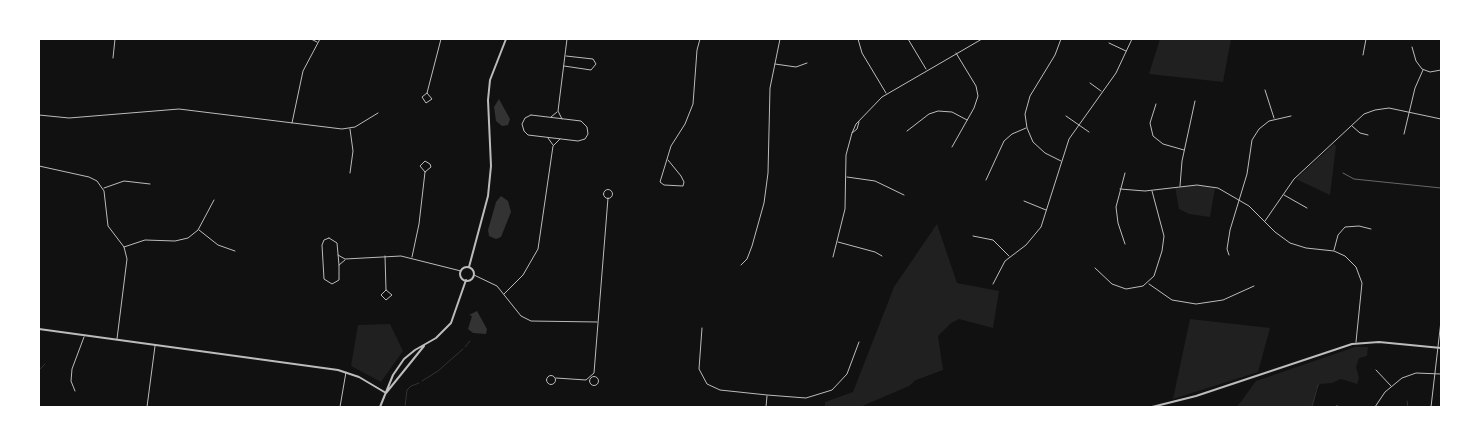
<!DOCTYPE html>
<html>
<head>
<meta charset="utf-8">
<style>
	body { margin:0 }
	#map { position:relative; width:1480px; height:446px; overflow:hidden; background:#111; font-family:Barlow,sans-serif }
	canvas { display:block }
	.frame { position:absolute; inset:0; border:40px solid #fff; pointer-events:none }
</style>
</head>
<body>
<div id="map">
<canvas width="1480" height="446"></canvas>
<div class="frame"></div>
</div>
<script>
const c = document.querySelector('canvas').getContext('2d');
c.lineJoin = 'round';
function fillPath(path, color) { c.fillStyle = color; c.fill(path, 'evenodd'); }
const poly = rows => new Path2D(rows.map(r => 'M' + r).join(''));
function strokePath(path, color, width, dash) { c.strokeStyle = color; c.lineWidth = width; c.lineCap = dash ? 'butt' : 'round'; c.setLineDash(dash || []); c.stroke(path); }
fillPath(poly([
	[1160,39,1231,39,1223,82,1149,74],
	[1334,144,1336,146,1330,195,1296,179],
	[1197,185,1215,188,1210,217,1189,214,1179,209,1175,187],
	[937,224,957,283,999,291,993,328,959,319,951,323,938,336,943,370,916,380,909,386,860,407,825,407,825,402,853,392,894,287],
	[1190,319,1270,328,1258,372,1173,399],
	[390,324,403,351,381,382,351,366,358,325],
	[1355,347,1368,347,1367,356,1359,358,1356,367,1359,378,1357,384,1341,379,1332,383,1320,384,1316,389,1312,407,1237,407,1256,381]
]), '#202020');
fillPath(poly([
	[499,99,510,119,508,125,502,126,496,121,494,107],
	[501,196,508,201,511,212,501,237,496,239,489,236,488,230,496,202],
	[477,311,487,329,486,334,473,333,468,329,472,316,469,315]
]), '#333');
strokePath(poly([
	[465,347,470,341],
	[39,370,45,364],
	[422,381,438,371,463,349],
	[1407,401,1408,407],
	[405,407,407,390,411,386,419,383],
	[1312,407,1318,385]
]), '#333', 1);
strokePath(poly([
	[1343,173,1354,179,1441,188]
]), '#bcbcbc', 0.5);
strokePath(poly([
	[311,39,317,42],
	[858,39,862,53,886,93],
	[908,39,926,69],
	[1061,39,1055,55,1030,96,1025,114,1027,128,1033,142,1045,153,1061,161],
	[1109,43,1126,51],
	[1412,47,1416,61,1422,69,1430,72,1441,70],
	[1363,55,1366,39],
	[113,58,115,39],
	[775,64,796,67,807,63],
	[564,66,591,70,596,64,593,59,566,56],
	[1090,83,1101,91],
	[1265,90,1274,118],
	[427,93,422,97,426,103,432,99,427,93,441,39],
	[1156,104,1150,123,1153,136,1163,144,1184,150],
	[39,115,69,118,179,109,342,129,355,127,378,113],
	[531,115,581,121,587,127,588,134,585,139,578,141,528,135,524,131,522,124,525,118,531,115],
	[1066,116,1089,132],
	[551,117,557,112],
	[562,119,558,111,567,39],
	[859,122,857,129,852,133,856,124,882,97,982,39],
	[292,123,303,71,320,39],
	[1352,126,1360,133,1368,135],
	[350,129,353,151,350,173],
	[907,131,929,114,938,111,952,112,967,120],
	[1404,134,1415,88,1423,70],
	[548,138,553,145],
	[952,147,974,108,978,96,976,86,956,53],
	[668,160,681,176,684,182,683,186,664,185,660,182,671,146,685,124,693,104,697,50,700,39],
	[39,166,89,177,97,181,104,191,108,226,124,247,127,259,117,339],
	[847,177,875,181,904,195],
	[986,180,1004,141,1012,134,1026,128],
	[1180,186,1182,161,1195,101],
	[104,188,124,181,150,184],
	[1120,189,1145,191,1197,185,1218,188,1249,206,1275,232,1290,243,1306,248,1334,251,1345,256,1356,267,1362,283,1356,342],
	'603.5 194a4.5 4.5 0 1 1 9 0a4.5 4.5 0 1 1-9 0Z',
	[1284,195,1307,208],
	[1024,201,1046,210],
	[1265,221,1294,179,1364,114,1375,110,1389,108,1441,119],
	[199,230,218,245,235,251],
	[973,236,993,240,1009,256],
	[329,238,337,243,339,265,339,280,332,284,324,279,322,245,324,240,329,238],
	[838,242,875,252,882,256],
	[1125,244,1118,223,1116,207,1125,173],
	[124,247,145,240,175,241,188,238,198,230,214,200],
	[1334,250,1338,235,1345,227,1359,226,1371,229],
	[338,255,345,259,401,256,461,271],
	[1229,255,1227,249,1230,230,1247,174,1252,140,1259,129,1269,121,1291,116],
	[385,256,386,290,392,295,386,300,381,295,386,290],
	[412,257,419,224,425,172,431,167,430,164,425,161,420,166,425,172],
	[833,257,845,209,846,155,852,133],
	[339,265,345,260],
	[741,265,747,259,752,246,764,203,768,173,770,88,780,39],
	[1095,268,1112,284,1126,289,1143,286,1154,276,1162,251,1164,236,1152,191],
	[474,275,497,286,521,316,531,321,597,322],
	[993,284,1005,261,1026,245,1041,227,1069,139,1116,73,1132,39],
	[1149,284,1172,300,1196,304,1223,300,1254,286],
	[504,294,523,275,538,249,553,146,560,139],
	[702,328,699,369,707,384,720,390,767,395,806,398,832,390,847,374,859,342],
	[1376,370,1391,386],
	'546.5 380a4.5 4.5 0 1 1 9 0a4.5 4.5 0 1 1-9 0Z',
	'589.5 381a4.5 4.5 0 1 1 9 0a4.5 4.5 0 1 1-9 0Z',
	[556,378,586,380,594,373,608,198],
	[75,391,71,381,72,369,84,337],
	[1337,406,1339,407],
	[147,407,155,346],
	[340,407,346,372],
	[766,407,767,396],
	[1375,407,1385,392,1402,378,1416,373,1441,374],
	[1431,407,1441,321]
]), '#bcbcbc', 1);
strokePath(poly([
	[469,267,488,196,491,166,488,100,490,80,506,39],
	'460 274a7 7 0 1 1 14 0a7 7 0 1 1-14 0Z',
	[39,329,338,370,359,377,386,393],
	[386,393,424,346],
	[380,407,393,375,404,359,415,350,436,338,451,323,466,280],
	[1152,407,1196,396,1352,344,1379,342,1441,348]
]), '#bcbcbc', 2);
</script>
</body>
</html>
